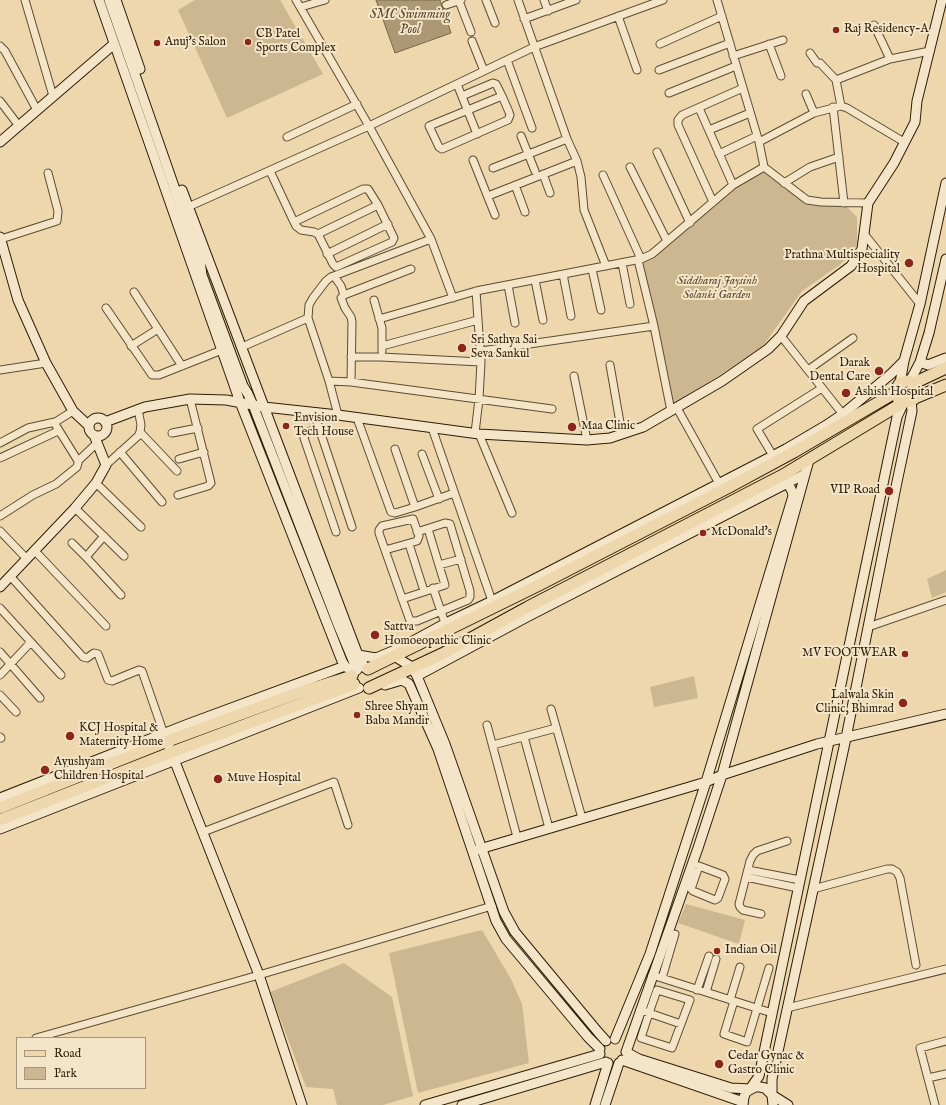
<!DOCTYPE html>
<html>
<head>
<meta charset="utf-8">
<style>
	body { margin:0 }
	#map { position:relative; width:946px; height:1105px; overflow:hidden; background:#eed7ac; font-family:"IM FELL English",serif }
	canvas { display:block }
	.legend { position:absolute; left:16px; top:1037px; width:130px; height:52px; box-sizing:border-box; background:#f4e5c9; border:1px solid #a4957c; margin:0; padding:5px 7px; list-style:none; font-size:12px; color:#2c1d08 }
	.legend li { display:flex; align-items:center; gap:8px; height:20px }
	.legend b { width:20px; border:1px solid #a4957c }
</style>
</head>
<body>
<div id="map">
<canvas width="946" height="1105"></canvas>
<ul class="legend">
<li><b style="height:5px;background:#eed7ac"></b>Road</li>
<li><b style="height:11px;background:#cdb790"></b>Park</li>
</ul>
</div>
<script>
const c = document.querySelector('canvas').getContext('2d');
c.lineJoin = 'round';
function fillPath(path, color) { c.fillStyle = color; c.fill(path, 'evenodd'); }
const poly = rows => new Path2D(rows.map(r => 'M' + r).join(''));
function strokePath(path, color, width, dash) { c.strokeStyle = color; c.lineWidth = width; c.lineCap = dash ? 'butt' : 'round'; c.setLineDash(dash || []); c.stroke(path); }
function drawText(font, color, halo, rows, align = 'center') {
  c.font = font + ' "IM FELL English",serif'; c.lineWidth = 4; c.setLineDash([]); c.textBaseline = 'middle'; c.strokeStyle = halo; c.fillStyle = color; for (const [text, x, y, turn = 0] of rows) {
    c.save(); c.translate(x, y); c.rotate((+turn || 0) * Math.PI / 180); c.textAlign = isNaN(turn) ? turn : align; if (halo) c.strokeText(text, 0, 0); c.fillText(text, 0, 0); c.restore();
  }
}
fillPath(poly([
	[195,0,280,0,323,74,227,118,178,10],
	[764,167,806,202,841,201,857,217,857,245,841,264,802,291,763,346,717,377,670,406,638,260],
	[946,570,946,592,932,598,927,579],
	[694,676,698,698,654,707,650,687],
	[686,904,745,920,739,944,678,923],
	[482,930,511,979,522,1004,529,1063,418,1093,389,953],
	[344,963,392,997,413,1096,383,1105,337,1105,333,1089,306,1087,270,992]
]), '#cdb790');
const water = poly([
	[376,0,440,0,451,33,395,53,376,0]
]);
fillPath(water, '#ac9874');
strokePath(water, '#796749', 1);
const street = poly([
	[25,0,53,96],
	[296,0,369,126,431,239,453,298],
	[486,0,495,23],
	[518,0,567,139,577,161,581,177,584,210,606,266],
	[544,0,548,11],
	[459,1,471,32],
	[446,5,461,0],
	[301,7,325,0],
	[618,16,637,70],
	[524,19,576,0],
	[874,25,890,59],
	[472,41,484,71],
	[660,44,722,16],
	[769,44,781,76],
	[0,46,5,51,37,110],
	[810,53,817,63,820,63,836,80,841,106],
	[733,56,783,40],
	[507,60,532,128],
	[659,70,730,43],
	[836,80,890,59,930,51],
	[457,84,477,134],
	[669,93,736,66],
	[806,94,814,113],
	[462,96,493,83,496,84,502,96],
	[502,96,509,112,510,115,508,120,442,149,439,147,429,126,502,96],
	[0,101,19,126],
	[833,107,844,203],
	[699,108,733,185],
	[709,130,750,113],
	[521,136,535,171],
	[287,137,357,104],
	[759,142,814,113,841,106,847,108,904,142],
	[657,152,690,223],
	[719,154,757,136],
	[473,160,495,215],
	[630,167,667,241],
	[764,167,807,200,821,202,868,203],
	[493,168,567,139],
	[270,171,294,222,296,226,301,230,314,232,318,234,333,264,336,267,392,242,394,238,378,205,368,189,363,189,294,222],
	[543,174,550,193],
	[603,175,641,259],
	[784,183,810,167,839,157],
	[515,185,525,212],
	[488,196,577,161],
	[713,202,678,125,678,120,682,115,743,88],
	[188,207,369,126,534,47,663,0],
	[318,234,378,205],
	[865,235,920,304],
	[1,239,57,221,58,211,48,173],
	[327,254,388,224],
	[638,260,654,326,671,411],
	[622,263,630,304],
	[592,269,601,310],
	[563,274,571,316],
	[334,276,341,286,344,295],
	[535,280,543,320],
	[508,285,515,323],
	[134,292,182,366],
	[374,300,382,328,382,351],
	[106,308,152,375,159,375,222,350],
	[308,318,309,305,313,298,326,281,331,277,431,239],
	[379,319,476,291,641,259,652,254,733,185,764,167,759,142,717,0],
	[781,336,845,417],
	[131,346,158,329],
	[382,346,478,320],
	[242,347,308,318,329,381,338,415],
	[481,351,654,326],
	[351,357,381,357,481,362],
	[610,365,622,434],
	[0,370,46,363],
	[808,370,853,338],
	[574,376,587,440],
	[329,381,351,382,552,409],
	[351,382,352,322,351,317,345,308,341,298,344,295,411,269],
	[677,408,721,487],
	[314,413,352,527],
	[357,418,391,512,395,513,415,507,454,493],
	[319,427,306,433,304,438,336,532],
	[432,428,492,601],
	[140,432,177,471],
	[172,433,198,428],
	[475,433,479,399,481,362,476,291],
	[479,434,512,513],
	[0,443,28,428,55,422],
	[395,449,415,507],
	[120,452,162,502],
	[422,454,439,499],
	[0,458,58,431],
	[179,459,204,452],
	[775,459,757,429,822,388],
	[78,461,97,443],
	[106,465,138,436,140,432,141,425,138,409],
	[96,483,141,527],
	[178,495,208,486,211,483,190,399],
	[75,508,124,556],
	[0,516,33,495,56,484,77,467,78,463,78,461,55,424,57,421,73,411],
	[0,531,27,559],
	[72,543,86,557,121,595],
	[409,544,424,591],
	[385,550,417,541,419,536,413,519,382,526,379,530,379,533,409,618,410,621,417,621,468,600,470,597,470,591,450,524,445,523,417,532],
	[35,551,106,626],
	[86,557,104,536],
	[439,565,461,559],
	[11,577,83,657,87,658,94,653,98,654,108,680,112,681,139,670,142,671,164,734],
	[433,588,445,623],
	[402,599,445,585,428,529],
	[0,608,61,675],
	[868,627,946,600],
	[0,652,40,698],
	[0,675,31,642],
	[0,695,16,712],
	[551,709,582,818],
	[487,725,517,837],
	[0,737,1,738],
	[524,737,549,828],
	[493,745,556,728],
	[203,832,334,782,348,825],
	[692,864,699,866,723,875,725,879,718,898,715,900,693,891,691,889,699,866],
	[748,870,800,880],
	[746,877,798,888],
	[813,889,887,869,892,869,897,872,900,878,916,965],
	[761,914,743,910,740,907,739,904,750,861,753,855,757,851,787,841],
	[652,975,772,1013],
	[662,978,675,934],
	[697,990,709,956],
	[706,992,716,959],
	[730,1000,740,967],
	[734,1001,724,1034,747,1042,769,968],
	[787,1008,946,969],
	[640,1010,649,1013,657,990,690,1000,672,1048,641,1038,649,1013,681,1024],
	[36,1038,259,975,492,906],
	[928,1078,946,1074],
	[935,1105,920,1048,946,1041]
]);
const secondary = poly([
	[99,0,240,402,342,661,345,666,354,673],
	[109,0,200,261,202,275,243,386,248,394,253,405,337,622,357,670],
	[116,0,140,69],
	[0,142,114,44],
	[182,190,358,655,365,668],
	[0,237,18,300,46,363,73,411,89,426],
	[920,362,928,365,946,358],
	[910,381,920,362,929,333,946,259],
	[900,383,904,361,920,304,946,183],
	'89 427a9 9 0 1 1 18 0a9 9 0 1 1-18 0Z',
	[105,422,145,407,190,399,226,400,264,407,338,415,479,434,587,440,610,438,643,427,722,381,768,349,781,336,804,301,851,266,862,249,868,203,894,163,915,122,917,101,942,0],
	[809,460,722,775,698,848,626,1052,639,1059,731,1088,750,1089,759,1076,897,417,904,402],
	[0,587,75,508,96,483,106,465,94,435],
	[358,655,376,658,400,648,448,622,492,601,786,449,825,426,843,414,891,374,904,361],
	[394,656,412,667,417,676,445,744,504,912,515,932,598,1032,606,1041],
	[417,676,527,617,805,474],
	[385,685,402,680,409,684,438,749,496,921,506,939,588,1037,600,1049],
	[164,734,259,975,302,1105],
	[0,798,188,724,345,666],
	[0,829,359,688],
	[473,851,706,782,722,775,817,744,946,714],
	[615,1039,650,954,706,782,793,496,792,491,783,475],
	[622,1060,743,1102],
	[425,1105,600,1054],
	[462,1105,606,1062],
	[595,1105,608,1063],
	[605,1105,619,1063],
	[743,1105,744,1097,746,1092,755,1087,760,1087,765,1088,772,1095,773,1105],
	[788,1105,772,1095,772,1079,846,738,897,482,912,411,911,401]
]);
const primary = poly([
	[914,383,946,368],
	[915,398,946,385],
	[368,669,539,585,729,487,794,452,896,392],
	[369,688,442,654,528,607,783,475,904,402,911,401,914,399,917,395,917,389,914,383,907,381,900,383,896,389,898,398,904,402],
	[0,808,168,741,298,693,352,676],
	[0,820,172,752,354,684]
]);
strokePath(street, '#5c4c31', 9);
strokePath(secondary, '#2c1d08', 11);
strokePath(primary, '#2c1d08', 13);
strokePath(street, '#f4e5c9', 7);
strokePath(secondary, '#f4e5c9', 9);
strokePath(primary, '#eed7ac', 11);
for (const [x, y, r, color] of [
	[836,30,4,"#8f2418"],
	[248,42,4,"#8f2418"],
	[157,43,4,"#8f2418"],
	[909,263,5,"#8f2418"],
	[462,348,5,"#8f2418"],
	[879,371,5,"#8f2418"],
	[846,393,5,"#8f2418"],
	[286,426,4,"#8f2418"],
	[572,427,5,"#8f2418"],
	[889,491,5,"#8f2418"],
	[703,533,4,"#8f2418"],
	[375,635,5,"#8f2418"],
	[905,654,4,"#8f2418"],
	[903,703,5,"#8f2418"],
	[357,715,4,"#8f2418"],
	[70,736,5,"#8f2418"],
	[45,770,5,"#8f2418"],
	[218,779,5,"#8f2418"],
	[717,951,4,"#8f2418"],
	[719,1064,5,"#8f2418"]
]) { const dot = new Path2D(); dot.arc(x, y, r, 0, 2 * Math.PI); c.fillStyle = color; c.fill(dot); strokePath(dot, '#f4e5c9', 1.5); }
drawText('12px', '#2c1d08', '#f4e5c9', [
	["Raj Residency-A",844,30],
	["CB Patel",256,35],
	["Sports Complex",256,49],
	["Anuj's Salon",165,43],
	["Prathna Multispeciality",900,256,"right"],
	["Hospital",900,270,"right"],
	["Sri Sathya Sai",471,341],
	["Seva Sankul",471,355],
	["Darak",870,364,"right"],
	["Dental Care",870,378,"right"],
	["Ashish Hospital",855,393],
	["Envision",294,419],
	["Tech House",294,433],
	["Maa Clinic",581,427],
	["VIP Road",880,491,"right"],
	["McDonald's",711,533],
	["Sattva",384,628],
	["Homoeopathic Clinic",384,642],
	["MV FOOTWEAR",897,654,"right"],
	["Lalwala Skin",894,696,"right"],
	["Clinic, Bhimrad",894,710,"right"],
	["Shree Shyam",365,708],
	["Baba Mandir",365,722],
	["KCJ Hospital &",79,729],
	["Maternity Home",79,743],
	["Ayushyam",54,763],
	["Children Hospital",54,777],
	["Muve Hospital",227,779],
	["Indian Oil",725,951],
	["Cedar Gynac &",728,1057],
	["Gastro Clinic",728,1071]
], 'left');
drawText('italic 12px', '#5c4b31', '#f4e5c9', [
	["Siddharaj Jaysinh",717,282],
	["Solanki Garden",717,296]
]);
drawText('italic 13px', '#59482e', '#f4e5c9', [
	["SMC Swimming",410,15],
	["Pool",410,30]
]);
</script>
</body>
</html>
